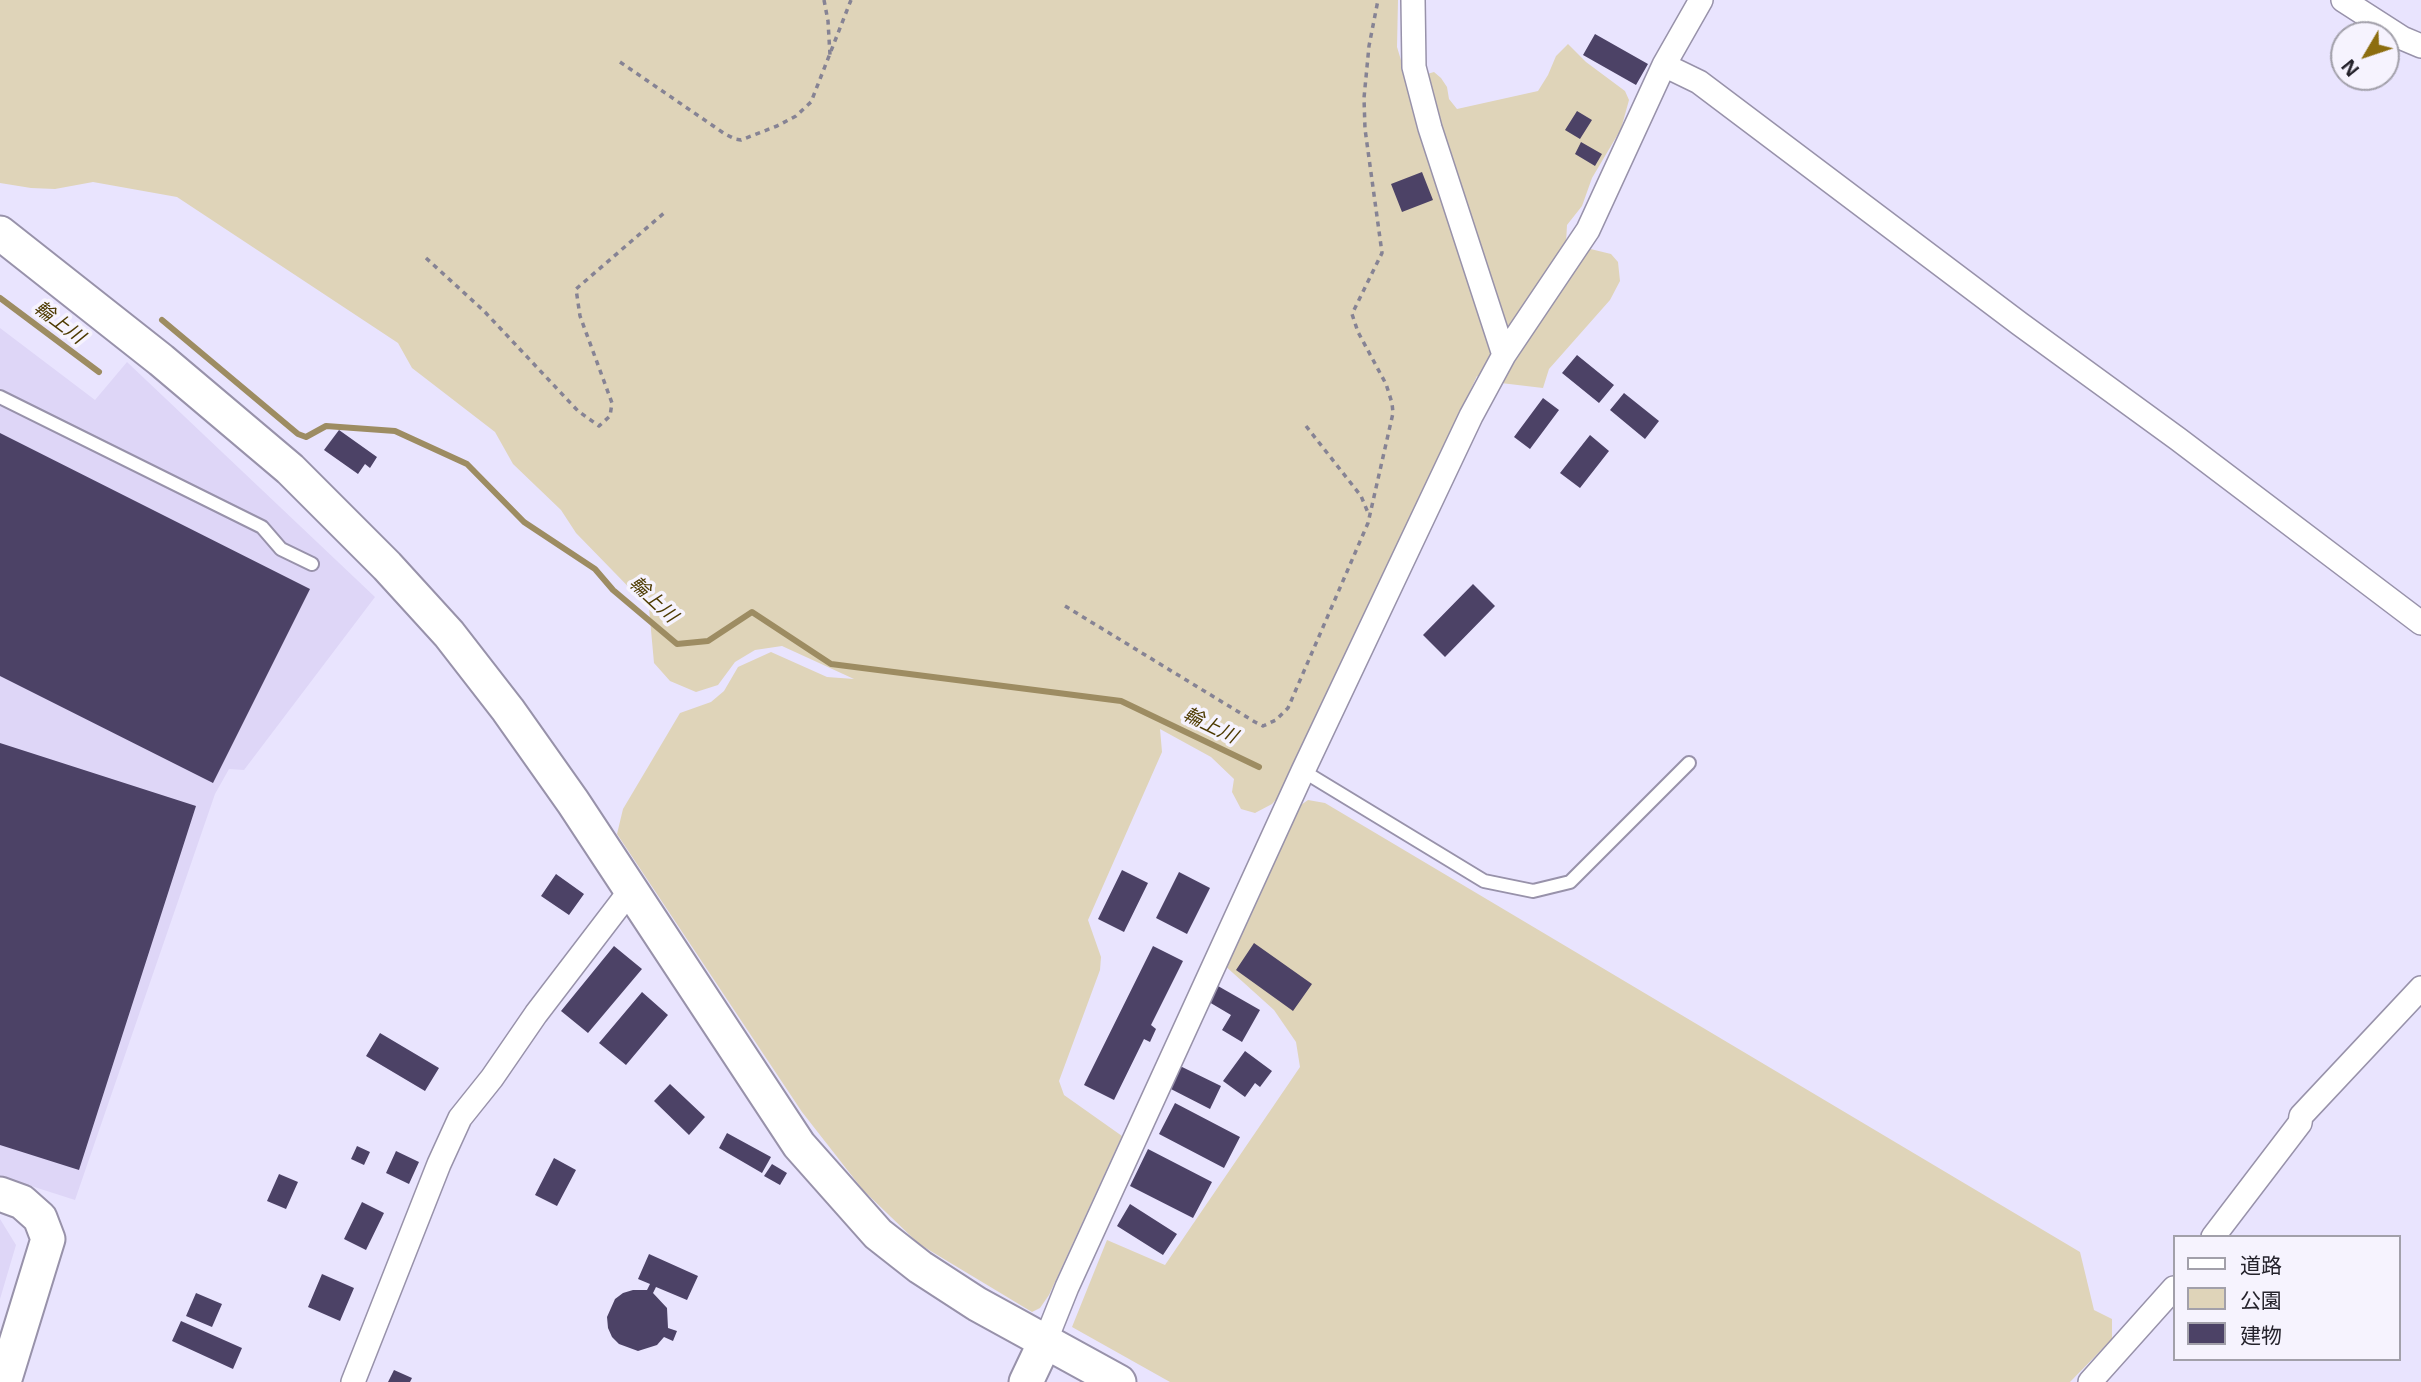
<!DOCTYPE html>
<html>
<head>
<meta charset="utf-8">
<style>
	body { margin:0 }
	#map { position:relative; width:2421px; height:1382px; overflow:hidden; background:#e9e4fe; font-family:"Noto Sans","Noto Sans JP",sans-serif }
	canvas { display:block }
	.legend { position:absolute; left:2173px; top:1235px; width:228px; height:126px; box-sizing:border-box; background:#f6f3fe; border:2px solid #a2a0aa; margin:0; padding:9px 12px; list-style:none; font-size:21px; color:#25232c }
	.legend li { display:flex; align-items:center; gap:14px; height:35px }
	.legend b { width:35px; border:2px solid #a2a0aa }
	.north { position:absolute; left:2330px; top:21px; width:70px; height:70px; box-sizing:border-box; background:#f6f3fe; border:2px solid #a2a0aa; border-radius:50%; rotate:231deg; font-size:19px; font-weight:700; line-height:28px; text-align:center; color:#25232c }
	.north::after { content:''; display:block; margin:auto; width:24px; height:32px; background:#8c6d0f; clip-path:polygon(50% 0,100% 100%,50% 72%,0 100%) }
</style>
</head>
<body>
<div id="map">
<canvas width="2421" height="1382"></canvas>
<ul class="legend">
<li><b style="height:9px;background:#fff"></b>道路</li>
<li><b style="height:19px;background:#dfd4b9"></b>公園</li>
<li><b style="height:19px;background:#4c4266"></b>建物</li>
</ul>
<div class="north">N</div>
</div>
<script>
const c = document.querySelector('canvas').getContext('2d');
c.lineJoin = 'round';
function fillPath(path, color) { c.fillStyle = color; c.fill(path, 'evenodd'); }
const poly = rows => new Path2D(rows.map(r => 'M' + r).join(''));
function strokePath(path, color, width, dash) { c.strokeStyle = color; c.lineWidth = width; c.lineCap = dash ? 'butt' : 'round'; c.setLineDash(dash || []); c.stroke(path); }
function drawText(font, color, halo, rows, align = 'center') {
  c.font = font + ' "Noto Sans","Noto Sans JP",sans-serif'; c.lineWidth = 7; c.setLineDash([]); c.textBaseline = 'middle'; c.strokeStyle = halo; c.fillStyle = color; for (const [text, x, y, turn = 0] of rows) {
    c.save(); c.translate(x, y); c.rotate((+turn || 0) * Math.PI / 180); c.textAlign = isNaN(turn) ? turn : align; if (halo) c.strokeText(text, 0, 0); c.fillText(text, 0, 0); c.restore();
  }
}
fillPath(poly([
	[0,328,95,400,127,362,375,597,244,770,229,769,215,794,75,1200,0,1176],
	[0,1219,16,1245,0,1299]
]), '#ded6f7');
fillPath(poly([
	[0,0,1398,0,1397,47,1407,80,1434,72,1441,78,1447,87,1449,99,1457,109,1538,91,1548,75,1556,56,1568,44,1586,62,1625,91,1629,100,1621,129,1592,178,1582,206,1567,225,1566,243,1611,254,1618,262,1620,281,1610,300,1549,369,1543,388,1484,381,1477,376,1293,773,1289,771,1284,791,1272,804,1255,813,1241,809,1232,792,1234,779,1211,757,1160,729,1162,752,1088,920,1101,957,1100,970,1059,1081,1064,1095,1122,1136,1049,1295,1040,1308,1032,1312,919,1244,863,1190,802,1112,617,834,623,809,680,713,711,702,724,691,738,667,771,652,827,677,854,679,782,646,755,650,735,662,718,685,696,692,670,681,654,663,649,608,576,533,561,510,513,464,495,432,412,368,398,343,177,197,93,182,55,189,31,188,0,183],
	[1308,800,1325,803,2080,1252,2094,1310,2112,1319,2112,1339,2070,1382,1170,1382,1072,1327,1107,1240,1165,1265,1300,1067,1296,1042,1274,1010,1223,964,1298,807]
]), '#dfd4b9');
strokePath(poly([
	[0,298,99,372],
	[162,320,298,434,306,437,326,426,395,431,467,464,524,522,595,569,613,590,677,644,708,641,752,612,831,664,1121,701,1259,767]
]), '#9d8c62', 6);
fillPath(poly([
	[1595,34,1648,64,1636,85,1583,55],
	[1577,111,1592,120,1580,139,1565,130],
	[1581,142,1602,154,1595,166,1575,154],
	[1422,172,1433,200,1402,212,1391,184],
	[1577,355,1614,385,1599,403,1562,373],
	[1624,393,1659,421,1645,439,1610,410],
	[1543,398,1559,410,1530,449,1514,437],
	[339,430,377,457,370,468,365,464,358,474,324,450],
	[0,433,310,589,213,783,0,676],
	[1590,435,1609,451,1580,488,1560,473],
	[1473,584,1495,606,1445,657,1423,635],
	[0,743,196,806,79,1170,0,1145],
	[1122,870,1148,883,1124,932,1098,919],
	[1179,872,1210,888,1187,934,1156,918],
	[556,874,584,894,569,915,541,896],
	[1254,943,1312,984,1293,1011,1236,970],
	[614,946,642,969,588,1033,561,1011],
	[1153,946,1183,961,1151,1025,1156,1029,1150,1042,1144,1039,1114,1100,1084,1085],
	[1218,986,1260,1010,1242,1042,1222,1030,1231,1015,1209,1002],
	[642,992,668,1015,626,1065,599,1043],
	[380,1033,439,1068,425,1091,366,1056],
	[1245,1051,1272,1071,1260,1087,1255,1083,1245,1097,1223,1081],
	[1178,1065,1221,1086,1210,1109,1167,1087],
	[670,1084,705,1117,689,1135,654,1101],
	[1175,1103,1240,1137,1224,1168,1159,1134],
	[727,1133,771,1157,762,1173,719,1148],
	[357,1146,370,1152,364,1165,351,1159],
	[1148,1149,1212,1182,1193,1218,1130,1186],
	[396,1151,419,1162,409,1184,386,1173],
	[554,1158,576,1170,557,1206,535,1195],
	[772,1164,787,1173,780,1185,764,1176],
	[279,1174,298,1182,286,1209,267,1201],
	[362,1202,384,1213,366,1250,344,1239],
	[1130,1204,1177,1234,1163,1255,1117,1226],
	[649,1254,698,1276,687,1300,656,1287,653,1293,667,1308,668,1328,677,1331,673,1341,664,1337,657,1345,638,1351,619,1344,612,1337,608,1328,607,1317,615,1299,623,1293,633,1290,647,1290,650,1284,638,1279],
	[322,1274,354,1288,340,1321,308,1307],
	[196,1293,222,1304,212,1327,186,1316],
	[181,1321,242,1348,233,1369,172,1341],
	[394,1370,412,1378,410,1382,388,1382]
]), '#4c4266');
const lane = poly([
	[0,397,262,527,281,549,312,564],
	[1303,771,1484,881,1533,891,1570,882,1689,763]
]);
const street = poly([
	[1413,0,1414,67,1430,128,1504,355],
	[2343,0,2402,38,2421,46],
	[1664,65,1699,82,2020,324,2178,439,2421,623],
	[2213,1237,2300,1123,2301,1116,2421,988],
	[1045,1342,1067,1287,1303,771,1471,416,1504,355,1588,230,1664,65,1701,0],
	[353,1382,439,1164,460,1118,492,1078,536,1014,630,891],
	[2090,1382,2174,1288]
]);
const secondary = poly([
	[0,233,161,360,290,469,387,566,449,634,508,710,573,802,799,1145,878,1234,920,1267,977,1304,1119,1382],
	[0,1194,22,1202,40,1218,48,1239,4,1382],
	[1026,1382,1045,1342]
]);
strokePath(lane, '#9892aa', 16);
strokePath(street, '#9892aa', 26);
strokePath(secondary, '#9892aa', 37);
strokePath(poly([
	[824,0,828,21,830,55],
	[620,62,725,134,735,139,741,140,777,126,796,116,811,102,851,0],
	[426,258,484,311,578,411,599,426,610,416,612,403,580,316,576,289,664,213],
	[1306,426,1361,496,1369,515],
	[1065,606,1255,722,1263,726,1276,720,1288,708,1368,523,1393,413,1392,403,1386,384,1358,332,1352,314,1382,253,1365,129,1364,98,1369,46,1378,0]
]), '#868394', 3.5, [5, 5]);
strokePath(lane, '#fff', 12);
strokePath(street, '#fff', 23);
strokePath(secondary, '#fff', 33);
drawText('italic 19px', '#4d3a01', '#f6f3fe', [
	["輪上川",59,323,37],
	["輪上川",653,600,43],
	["輪上川",1210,726,26]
]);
</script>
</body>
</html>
